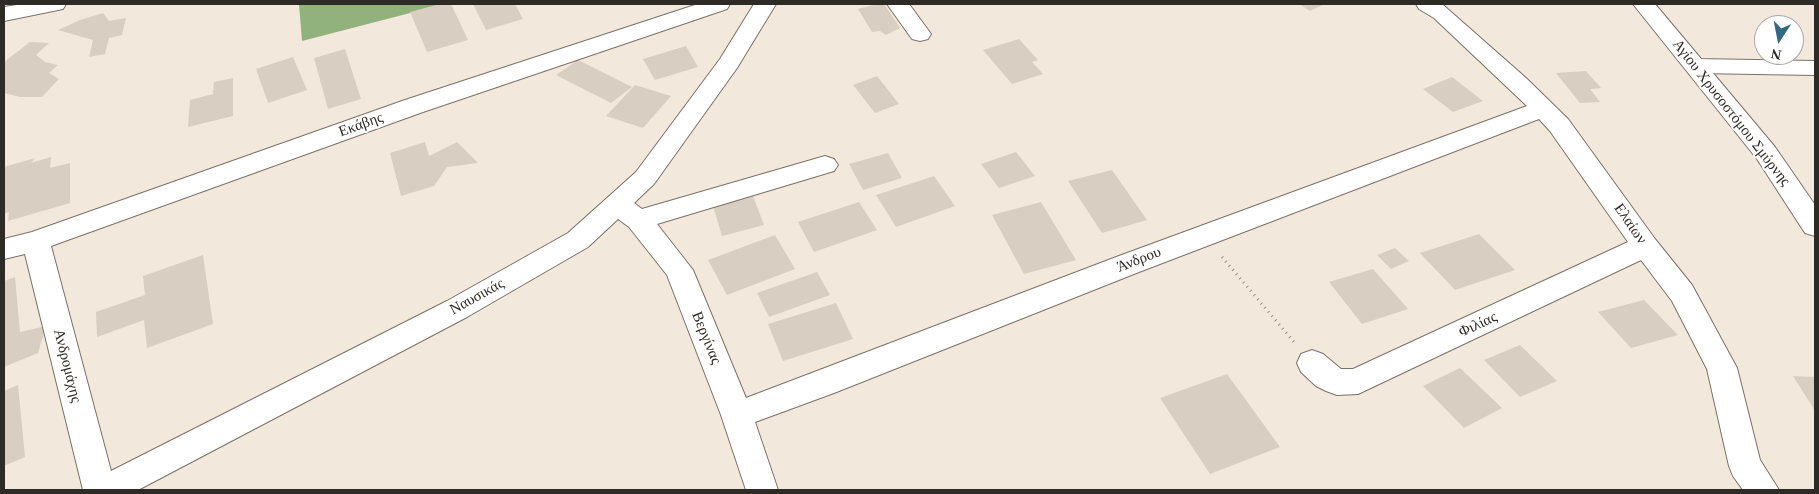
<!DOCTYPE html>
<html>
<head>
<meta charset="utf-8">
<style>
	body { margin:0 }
	#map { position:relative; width:1819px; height:494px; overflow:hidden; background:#f3e8dc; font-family:Georgia,serif }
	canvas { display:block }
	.frame { position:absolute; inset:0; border:5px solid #2e2a25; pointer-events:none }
	.north { position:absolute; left:1754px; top:15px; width:50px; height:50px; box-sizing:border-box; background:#fff; border:1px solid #abaaa8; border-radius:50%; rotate:191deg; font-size:14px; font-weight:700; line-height:20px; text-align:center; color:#2e2a25 }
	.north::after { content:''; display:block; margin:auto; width:18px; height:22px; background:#316883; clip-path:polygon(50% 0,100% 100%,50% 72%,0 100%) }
</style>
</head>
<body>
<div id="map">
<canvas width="1819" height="494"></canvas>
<div class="frame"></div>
<div class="north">N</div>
</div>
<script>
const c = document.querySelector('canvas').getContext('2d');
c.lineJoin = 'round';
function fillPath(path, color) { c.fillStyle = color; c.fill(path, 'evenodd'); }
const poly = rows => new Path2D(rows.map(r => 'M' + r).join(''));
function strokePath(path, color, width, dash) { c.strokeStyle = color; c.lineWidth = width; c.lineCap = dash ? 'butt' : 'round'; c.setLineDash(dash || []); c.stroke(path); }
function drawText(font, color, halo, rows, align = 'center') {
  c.font = font + ' Georgia,serif'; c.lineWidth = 4; c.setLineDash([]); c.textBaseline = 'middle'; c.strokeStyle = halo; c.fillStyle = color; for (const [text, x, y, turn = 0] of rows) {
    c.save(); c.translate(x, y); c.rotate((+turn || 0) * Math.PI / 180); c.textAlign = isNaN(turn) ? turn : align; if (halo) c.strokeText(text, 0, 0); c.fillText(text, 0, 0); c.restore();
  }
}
fillPath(poly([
	[299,4,445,4,302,41]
]), '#91b27d');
fillPath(poly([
	[440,4,451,4,468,40,427,52,410,12],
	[473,4,515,4,523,19,486,30],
	[878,4,884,4,900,28,886,35,880,31,872,32,858,9],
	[1299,4,1325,4,1310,11],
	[103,13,109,21,126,18,122,35,109,38,105,54,89,57,93,40,58,30,80,20],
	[1019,39,1038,60,1032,62,1043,74,1012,84,983,50],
	[30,42,49,43,36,55,45,62,58,65,49,73,59,79,42,97,20,97,4,93,4,62],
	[686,46,698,67,655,80,643,59],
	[345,49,361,99,328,109,314,58],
	[293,57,307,90,268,103,256,69],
	[578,60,632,87,611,103,556,75],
	[1586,71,1601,88,1590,89,1600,102,1580,103,1556,73],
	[877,76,899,104,875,113,853,85],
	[1452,77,1483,101,1453,112,1423,89],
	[233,78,233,116,188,127,190,100,213,94,214,82],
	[635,85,671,96,643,128,606,116],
	[425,142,429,156,457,142,478,163,447,167,434,186,401,196,390,153],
	[1016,152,1035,176,999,188,981,164],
	[888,153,902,178,863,190,849,164],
	[51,157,50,168,70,163,70,203,8,221,9,212,4,214,4,167,35,158,31,163],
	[1112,170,1147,220,1102,233,1068,181],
	[934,176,955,206,896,227,876,195],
	[753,196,764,225,722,236,713,206],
	[859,202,877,230,814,252,798,222],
	[1041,202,1076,260,1024,274,992,215],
	[1479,234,1515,270,1455,290,1420,253],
	[775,235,795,269,727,295,708,260],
	[1395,248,1409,261,1391,269,1377,255],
	[203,255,213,324,147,348,144,320,97,337,96,312,145,295,143,276],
	[1373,269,1408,309,1362,324,1329,282],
	[817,272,830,295,769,317,757,293],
	[15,277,20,332,46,326,38,353,4,367,4,281],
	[1644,300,1678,335,1631,348,1598,312],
	[836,303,853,339,783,361,768,324],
	[1520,345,1557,381,1520,397,1484,360],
	[1460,368,1502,408,1464,428,1423,386],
	[1227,374,1280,447,1210,474,1160,398],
	[1793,376,1815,377,1815,411],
	[18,385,25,457,4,466,4,391]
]), '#d9cec2');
const street = poly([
	[23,4,66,4,63,9,4,21,4,7,23,4],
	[698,4,730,4,727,9,423,112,51,246,111,471,447,301,568,233,636,172,720,59,754,4,776,4,737,68,654,184,634,203,642,209,825,156,834,159,838,165,834,171,657,224,693,270,746,398,1119,256,1527,106,1434,18,1419,9,1416,4,1442,4,1526,78,1568,119,1655,239,1692,285,1737,368,1760,460,1779,490,1743,490,1733,476,1729,466,1707,369,1672,301,1641,260,1358,394,1337,395,1326,391,1316,386,1301,372,1297,363,1301,354,1312,350,1323,354,1341,369,1353,369,1628,242,1550,131,1539,119,1139,272,834,393,755,422,778,490,746,490,721,415,667,275,629,227,618,219,588,247,467,317,138,490,83,490,25,254,4,259,4,239,32,232,405,100,698,4],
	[887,4,909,4,931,34,928,39,920,41,912,39,887,4],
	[1696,59,1815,61,1815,75,1696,73,1688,71,1684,66,1688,61,1696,59]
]);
const secondary = poly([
	[1633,4,1655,4,1775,147,1815,205,1815,236,1805,233,1757,159,1633,4]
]);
strokePath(street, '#7b7167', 2);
strokePath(secondary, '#7b7167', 2);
strokePath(poly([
	[1222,257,1294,342]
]), '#999188', 3, [1, 4.5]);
fillPath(street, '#fff');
fillPath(secondary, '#fff');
drawText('15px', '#2e2a25', '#fff', [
	["Αγίου Χρυσοστόμου Σμύρνης",1731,113,52],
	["Εκάβης",361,125,-20],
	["Ελαίων",1630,224,55],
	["Άνδρου",1139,260,-21],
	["Ναυσικάς",477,297,-29],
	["Φιλίας",1478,325,-25],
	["Βεργίνας",706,338,68],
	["Ανδρομάχης",67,366,76]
]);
</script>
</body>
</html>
